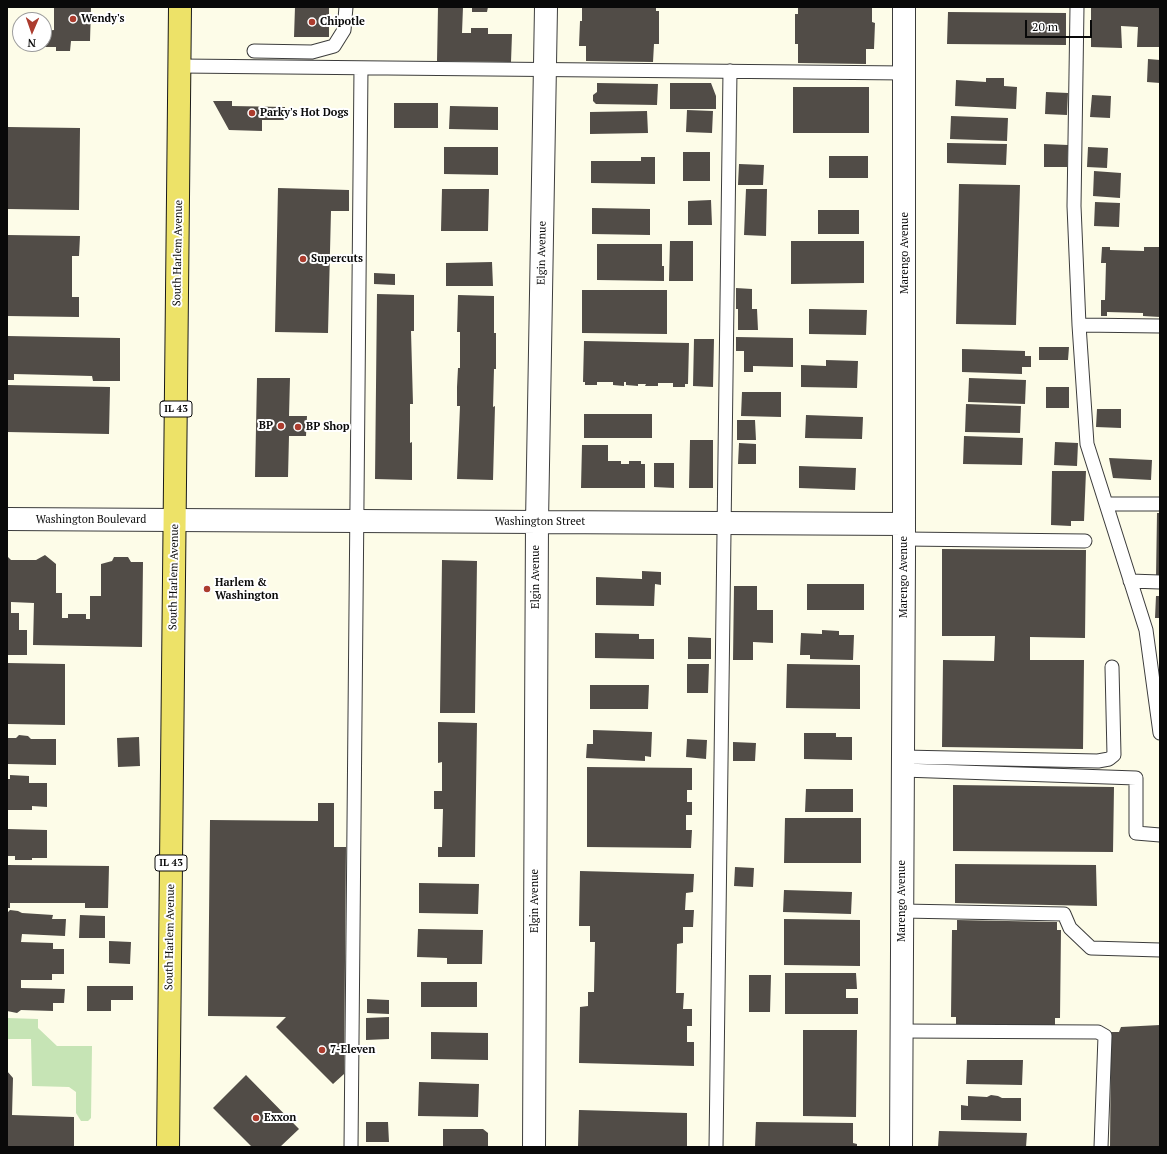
<!DOCTYPE html>
<html>
<head>
<meta charset="utf-8">
<style>
	body { margin:0 }
	#map { position:relative; width:1167px; height:1154px; overflow:hidden; background:#fdfce8; font-family:"PT Serif",serif }
	canvas { display:block }
	.frame { position:absolute; inset:0; border:8px solid #090909; pointer-events:none }
	.north { position:absolute; left:12px; top:12px; width:40px; height:40px; box-sizing:border-box; background:#fff; border:1px solid #9d9d9d; border-radius:50%; rotate:182deg; font-size:11px; font-weight:700; line-height:16px; text-align:center; color:#090909 }
	.north::after { content:''; display:block; margin:auto; width:14px; height:18px; background:#ac3c2e; clip-path:polygon(50% 0,100% 100%,50% 72%,0 100%) }
	.scale { position:absolute; left:1025px; top:20px; width:67px; height:18px; box-sizing:border-box; border:2px solid #090909; border-top:0; padding-left:5px; font-size:12px; line-height:14px; white-space:nowrap; color:#090909; -webkit-text-stroke:3px #fff; paint-order:stroke }
</style>
</head>
<body>
<div id="map">
<canvas width="1167" height="1154"></canvas>
<div class="frame"></div>
<div class="north">N</div>
<div class="scale">20 m</div>
</div>
<script>
const c = document.querySelector('canvas').getContext('2d');
c.lineJoin = 'round';
function fillPath(path, color) { c.fillStyle = color; c.fill(path, 'evenodd'); }
const poly = rows => new Path2D(rows.map(r => 'M' + r).join(''));
function strokePath(path, color, width, dash) { c.strokeStyle = color; c.lineWidth = width; c.lineCap = dash ? 'butt' : 'round'; c.setLineDash(dash || []); c.stroke(path); }
function drawText(font, color, halo, rows, align = 'center') {
  c.font = font + ' "PT Serif",serif'; c.lineWidth = 4; c.setLineDash([]); c.textBaseline = 'middle'; c.strokeStyle = halo; c.fillStyle = color; for (const [text, x, y, turn = 0] of rows) {
    c.save(); c.translate(x, y); c.rotate((+turn || 0) * Math.PI / 180); c.textAlign = isNaN(turn) ? turn : align; if (halo) c.strokeText(text, 0, 0); c.fillText(text, 0, 0); c.restore();
  }
}
fillPath(poly([
	[7,1018,38,1019,38,1028,57,1046,92,1046,91,1118,88,1121,81,1121,76,1113,76,1092,69,1087,32,1086,31,1039,7,1039]
]), '#c6e4b5');
fillPath(poly([
	[54,7,91,7,90,41,71,41,70,51,56,51,56,47,39,47,39,44,44,44,44,31,54,30],
	[295,7,329,7,329,37,294,37],
	[438,7,463,7,462,33,471,33,471,28,488,28,488,34,512,34,511,62,437,61],
	[472,7,488,7,487,12,472,12],
	[582,7,656,7,656,11,659,11,659,44,654,44,653,62,586,61,586,46,579,46,580,21,582,21],
	[798,7,872,7,872,22,875,23,874,49,866,49,866,64,798,63,798,44,795,44,795,14,798,14],
	[1091,7,1160,7,1160,47,1137,47,1138,27,1121,26,1122,48,1091,47],
	[948,12,1066,13,1066,45,947,44],
	[1148,59,1160,60,1160,83,1147,82],
	[986,78,1004,78,1004,86,1017,87,1016,109,955,106,956,80,986,82],
	[597,83,658,84,657,105,596,104,593,101,593,95,597,92],
	[670,83,711,83,716,96,716,109,670,109],
	[793,87,869,87,869,133,793,133],
	[1046,92,1068,93,1067,115,1045,114],
	[1092,95,1111,96,1110,118,1090,117],
	[213,101,232,101,232,106,285,107,285,120,262,120,262,131,229,130],
	[394,103,438,103,438,128,394,128],
	[450,106,498,107,498,130,449,129],
	[687,110,713,111,712,133,686,132],
	[647,111,648,133,590,134,590,112],
	[951,116,1008,118,1007,141,950,139],
	[8,127,80,128,79,210,7,209],
	[947,143,1007,144,1006,165,947,163],
	[1044,144,1068,145,1067,167,1044,167],
	[444,147,498,147,498,175,444,174],
	[1088,147,1108,148,1107,168,1087,167],
	[683,152,710,152,710,181,683,181],
	[829,156,868,156,868,178,829,178],
	[641,157,655,157,655,184,591,183,591,161,641,161],
	[739,164,764,165,763,185,738,185],
	[1094,171,1121,173,1120,198,1093,196],
	[959,184,1020,185,1016,325,956,324],
	[278,188,349,190,349,211,331,211,328,333,275,332],
	[442,189,489,189,488,231,441,231],
	[746,189,767,189,766,236,744,235],
	[711,200,712,225,688,225,688,201],
	[1095,202,1120,203,1119,227,1094,226],
	[592,208,650,209,650,235,592,234],
	[818,210,859,210,859,234,818,234],
	[7,235,80,236,79,256,72,256,72,297,79,297,79,317,7,316],
	[670,241,693,241,693,281,669,281],
	[791,241,864,241,864,283,791,284],
	[597,244,662,244,662,266,664,266,664,281,597,280],
	[1102,247,1110,247,1110,250,1144,251,1144,247,1160,247,1160,317,1143,316,1143,313,1107,312,1107,316,1101,316,1101,300,1105,300,1106,263,1101,263],
	[492,262,493,286,446,286,446,263],
	[374,273,395,274,395,285,374,284],
	[736,288,752,289,752,309,757,309,758,330,738,330,738,309,736,309],
	[582,290,667,290,667,334,582,333],
	[377,294,414,295,414,331,411,331,413,404,410,404,410,443,412,442,412,480,375,479],
	[458,295,494,296,494,333,496,333,496,369,494,369,493,407,495,406,493,480,457,479,460,406,457,406,457,387,458,368,460,368,460,332,457,332],
	[809,309,867,310,866,335,809,334],
	[7,336,120,338,120,381,93,381,92,376,14,374,14,380,7,380],
	[736,337,793,338,793,367,753,366,753,372,744,372,744,351,736,351],
	[694,339,714,339,713,387,693,386],
	[584,341,689,343,688,384,685,384,685,387,673,387,673,383,658,383,658,386,645,386,646,384,638,384,638,386,626,385,626,382,624,382,624,386,613,385,613,382,597,382,597,385,585,385,585,382,583,382],
	[1039,347,1069,347,1068,360,1039,360],
	[962,349,1025,351,1025,356,1031,356,1031,367,1022,367,1022,374,962,372],
	[826,360,858,361,857,388,801,387,801,365,826,366],
	[257,378,290,378,289,416,307,416,306,436,289,436,288,477,255,477],
	[969,378,1026,380,1025,404,968,402],
	[7,385,110,387,109,434,7,432],
	[1046,387,1069,387,1069,408,1046,408],
	[742,392,781,392,781,417,741,416],
	[966,404,1021,406,1020,433,965,432],
	[1097,409,1121,409,1121,428,1096,427],
	[584,414,652,414,652,438,584,438],
	[806,415,863,417,862,439,805,438],
	[737,420,755,420,756,440,737,440],
	[964,436,1023,438,1022,465,963,464],
	[690,440,713,440,713,488,689,488],
	[1055,442,1078,443,1077,466,1054,465],
	[739,443,756,444,756,464,738,464],
	[582,445,608,445,608,461,621,461,621,464,629,464,629,461,641,461,641,464,645,464,645,488,581,488],
	[1109,458,1152,460,1151,480,1113,478],
	[654,463,674,463,674,488,654,487],
	[799,466,856,468,855,490,799,488],
	[1052,471,1086,471,1084,521,1071,521,1071,526,1051,525],
	[1157,513,1160,513,1160,578,1156,578],
	[942,549,1086,550,1085,638,1030,637,1030,660,1084,660,1083,749,942,747,943,660,994,661,995,636,942,636],
	[45,555,56,564,56,593,62,593,62,618,68,618,68,614,86,614,86,619,90,619,90,596,101,596,101,564,112,561,114,557,128,557,131,562,143,562,142,647,33,645,34,603,11,602,11,613,19,613,19,630,27,630,27,655,7,655,7,556,11,560,36,560],
	[442,560,477,561,475,713,440,713],
	[642,571,661,572,661,585,655,584,654,606,596,605,596,577,642,579],
	[807,584,864,584,864,610,807,610],
	[734,586,757,586,757,610,773,610,773,643,753,642,753,660,733,660],
	[1156,596,1160,596,1160,618,1155,618],
	[822,630,839,631,839,635,854,635,853,660,810,659,810,655,800,655,801,633,822,634],
	[595,633,639,634,639,639,654,639,654,659,595,658],
	[688,637,711,638,711,659,688,659],
	[7,663,65,664,65,725,7,724],
	[687,664,709,664,708,693,687,693],
	[787,664,860,665,860,709,786,708],
	[590,685,649,685,648,709,590,709],
	[438,722,477,723,475,857,438,857,438,847,442,847,443,809,434,809,434,791,442,791,442,762,438,763],
	[593,730,652,732,651,757,645,756,645,761,586,758,587,744,593,744],
	[804,733,836,733,836,737,852,737,852,760,804,759],
	[19,735,28,736,31,739,56,739,56,765,7,764,7,738,16,738],
	[139,737,140,766,118,767,117,738],
	[687,739,707,740,706,759,686,757],
	[733,742,756,743,755,761,733,761],
	[587,767,692,768,692,790,687,790,687,802,692,802,692,815,686,815,686,830,692,830,691,848,587,847],
	[10,775,29,776,29,783,47,783,47,807,32,806,32,810,7,810,7,779,10,779],
	[953,785,1114,787,1113,852,953,851],
	[806,789,853,789,853,812,805,812],
	[318,803,334,803,334,847,346,847,344,1074,333,1084,276,1027,286,1017,208,1016,210,820,318,821],
	[785,818,861,818,861,863,784,863],
	[7,829,47,830,47,858,32,858,32,860,15,860,15,856,7,856],
	[955,864,1096,865,1097,906,955,903],
	[7,865,109,866,108,908,85,908,85,903,10,903,10,908,7,908],
	[735,867,754,868,753,887,734,886],
	[580,871,694,874,693,892,686,893,685,910,694,910,693,927,683,927,683,943,677,944,676,993,684,993,683,1009,692,1009,692,1026,687,1026,687,1042,694,1042,694,1066,579,1063,580,1007,588,1006,588,992,594,992,595,942,590,942,590,926,579,926],
	[419,883,479,884,478,914,419,913],
	[784,890,852,892,851,914,783,912],
	[10,910,18,911,22,913,53,915,52,919,66,919,65,936,22,934,21,942,53,943,53,949,64,949,64,974,52,974,52,980,21,980,21,988,65,989,64,1003,53,1003,53,1011,21,1010,17,1013,7,1011,7,913],
	[80,915,105,916,105,938,79,938],
	[784,919,860,920,860,966,784,965],
	[957,920,1057,922,1057,930,1061,930,1060,1018,1055,1018,1055,1026,956,1025,956,1017,951,1017,952,930,957,930],
	[418,929,483,930,482,964,447,964,447,958,417,957],
	[109,941,131,942,130,964,109,963],
	[785,973,856,973,857,989,846,989,846,998,858,998,858,1014,785,1014],
	[749,975,771,975,770,1012,749,1012],
	[421,982,477,982,477,1007,421,1007],
	[87,986,133,986,133,1000,111,1000,111,1011,87,1011],
	[367,999,389,1000,389,1014,367,1013],
	[389,1017,389,1039,366,1040,366,1018],
	[1160,1025,1160,1147,1110,1147,1111,1032,1119,1032,1121,1027],
	[803,1030,857,1030,856,1117,803,1116],
	[431,1032,488,1033,488,1060,431,1059],
	[967,1060,1023,1060,1022,1085,966,1084],
	[7,1071,13,1078,12,1115,74,1117,74,1147,7,1147],
	[246,1075,299,1129,280,1147,252,1147,213,1108],
	[419,1082,479,1084,478,1117,418,1116],
	[991,1095,998,1096,1002,1098,1021,1098,1021,1121,961,1120,961,1105,968,1106,968,1096,987,1097],
	[579,1110,687,1113,687,1147,578,1147],
	[366,1122,388,1122,389,1142,366,1142],
	[756,1122,853,1123,853,1143,857,1144,857,1147,755,1147],
	[443,1129,483,1129,488,1133,488,1147,443,1147],
	[939,1131,1027,1133,1026,1147,938,1147]
]), '#514c47');
const service = poly([
	[1077,7,1074,206,1079,325,1087,444,1146,630,1160,733],
	[254,51,312,52,334,46,344,30,346,7],
	[180,66,905,73],
	[1079,325,1160,326],
	[1106,504,1160,504],
	[904,539,1085,541],
	[1130,581,1160,582],
	[903,757,1098,761,1109,759,1114,755,1112,667],
	[903,770,1136,778,1136,833,1160,835],
	[902,911,1064,914,1070,928,1091,948,1160,950],
	[902,1031,1098,1032,1105,1036,1101,1147],
	[351,1147,361,68],
	[716,1147,730,71]
]);
const minor = poly([
	[175,520,904,524],
	[534,1147,537,522,546,7],
	[901,1147,904,556,904,7]
]);
const tertiary = poly([
	[7,519,175,520]
]);
const primary = poly([
	[168,1147,180,7]
]);
strokePath(service, '#3c3c3c', 15);
strokePath(minor, '#3c3c3c', 24);
strokePath(tertiary, '#3c3c3c', 24);
strokePath(primary, '#1a1a1a', 24);
strokePath(service, '#fff', 13);
strokePath(minor, '#fff', 22);
strokePath(tertiary, '#fff', 22);
strokePath(primary, '#ede268', 22);
for (const [x, y, r, color] of [
	[73,19,4,"#ac3c2e"],
	[312,22,4,"#ac3c2e"],
	[252,113,4,"#ac3c2e"],
	[303,259,4,"#ac3c2e"],
	[281,426,4,"#ac3c2e"],
	[298,427,4,"#ac3c2e"],
	[207,589,4,"#ac3c2e"],
	[322,1050,4,"#ac3c2e"],
	[256,1118,4,"#ac3c2e"]
]) { const dot = new Path2D(); dot.arc(x, y, r, 0, 2 * Math.PI); c.fillStyle = color; c.fill(dot); strokePath(dot, '#fff', 1.5); }
for (const [x, y, w] of [
	[176,409,32],
	[171,863,32]
]) { const box = new Path2D(); box.roundRect(x - w / 2, y - 8, w, 16, 3); c.fillStyle = '#fff'; c.fill(box); strokePath(box, '#090909', 1); }
drawText('bold 10px', '#090909', null, [
	["IL 43",176,409],
	["IL 43",171,863]
]);
drawText('bold 11px', '#090909', '#fff', [
	["Wendy's",81,19],
	["Chipotle",320,22],
	["Parky's Hot Dogs",260,113],
	["Supercuts",311,259],
	["BP",273,426,"right"],
	["BP Shop",306,427],
	["Harlem &",215,583],
	["Washington",215,596],
	["7-Eleven",330,1050],
	["Exxon",264,1118]
], 'left');
drawText('11px', '#090909', '#fff', [
	["South Harlem Avenue",178,253,-89],
	["Elgin Avenue",542,253,-89],
	["Marengo Avenue",905,253,-90],
	["Washington Boulevard",91,520],
	["Washington Street",540,522],
	["South Harlem Avenue",174,577,-89],
	["Elgin Avenue",536,577,-90],
	["Marengo Avenue",904,577,-90],
	["Elgin Avenue",535,901,-90],
	["Marengo Avenue",902,901,-90],
	["South Harlem Avenue",170,937,-89]
]);
</script>
</body>
</html>
